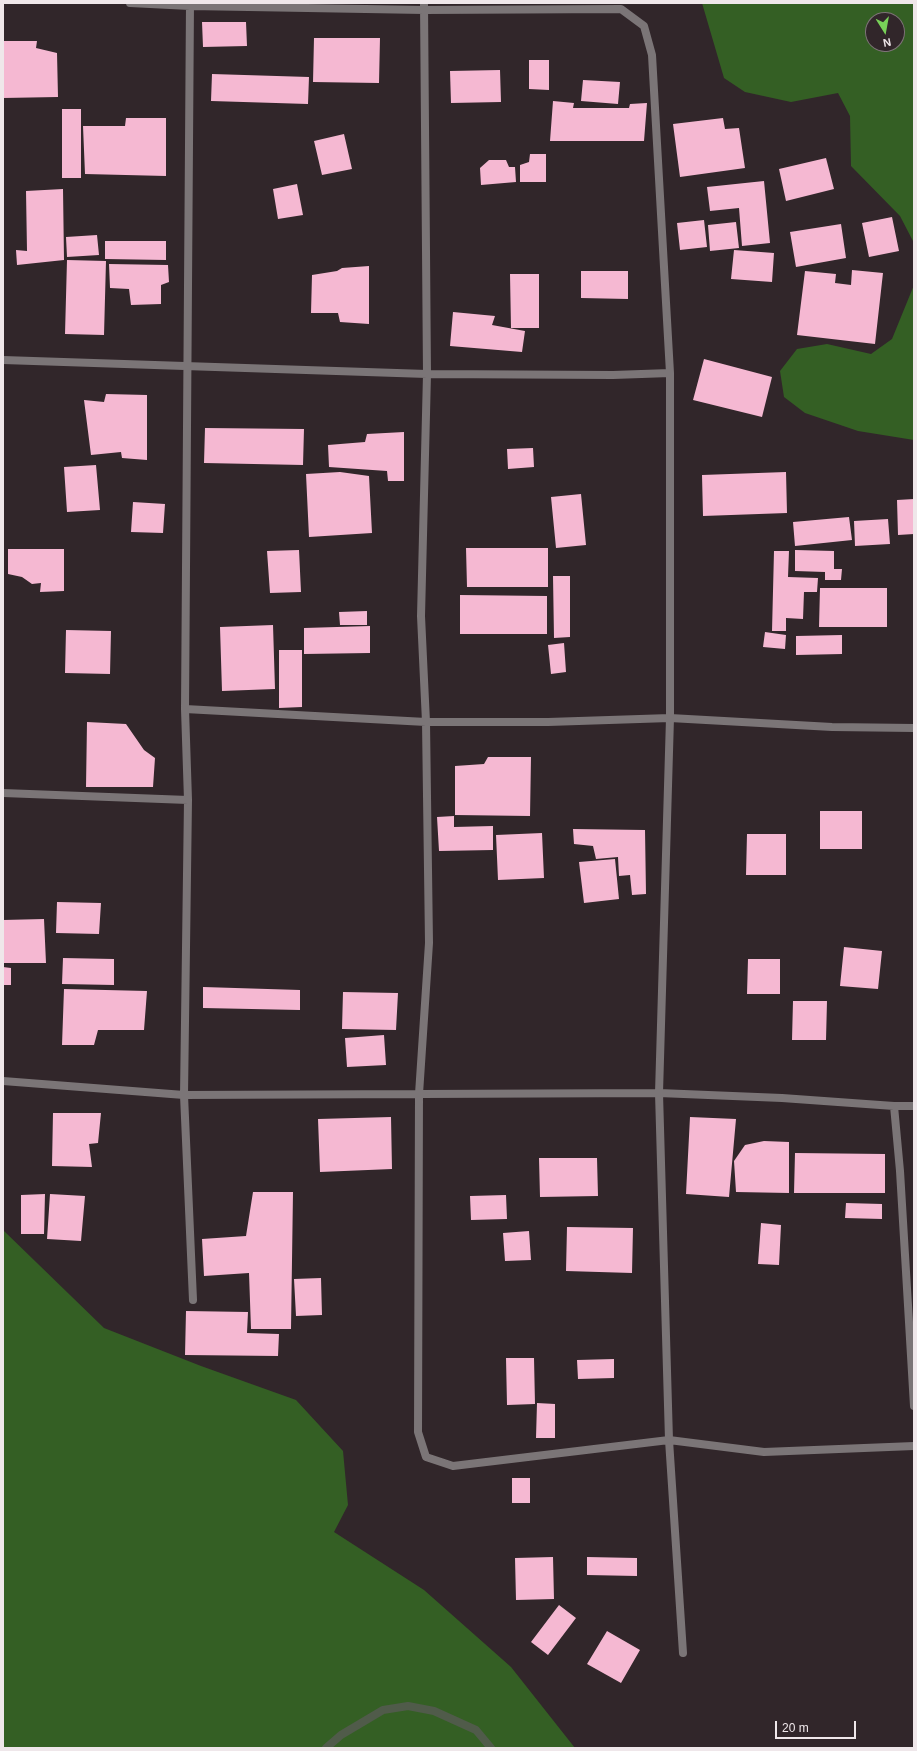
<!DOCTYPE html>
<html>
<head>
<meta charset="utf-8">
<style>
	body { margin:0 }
	#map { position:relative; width:917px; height:1751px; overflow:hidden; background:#31262a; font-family:Helvetica,sans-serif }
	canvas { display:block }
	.frame { position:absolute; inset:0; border:4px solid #efe7ea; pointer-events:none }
	.north { position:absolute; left:865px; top:12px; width:40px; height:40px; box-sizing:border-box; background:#31262a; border:1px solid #7d7377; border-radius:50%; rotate:169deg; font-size:11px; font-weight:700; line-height:16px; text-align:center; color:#efe7ea }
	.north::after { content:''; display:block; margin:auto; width:14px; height:18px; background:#78d158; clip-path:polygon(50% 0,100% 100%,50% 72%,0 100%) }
	.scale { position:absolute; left:775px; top:1721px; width:81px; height:18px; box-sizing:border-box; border:2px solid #efe7ea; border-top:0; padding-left:5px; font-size:12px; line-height:14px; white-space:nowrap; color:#efe7ea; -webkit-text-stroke:3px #31262a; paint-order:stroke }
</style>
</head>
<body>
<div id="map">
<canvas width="917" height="1751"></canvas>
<div class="frame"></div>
<div class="north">N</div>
<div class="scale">20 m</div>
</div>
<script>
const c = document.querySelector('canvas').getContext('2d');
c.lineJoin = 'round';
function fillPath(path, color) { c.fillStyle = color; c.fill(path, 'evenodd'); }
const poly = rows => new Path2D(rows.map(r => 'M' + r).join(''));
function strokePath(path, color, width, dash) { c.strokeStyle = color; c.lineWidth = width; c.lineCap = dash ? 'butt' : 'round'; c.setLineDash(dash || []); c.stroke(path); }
fillPath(poly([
	[702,3,914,3,914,243,900,216,851,166,850,116,838,93,791,102,745,92,724,78],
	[873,20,897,20,897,44,873,44],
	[914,285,914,440,858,431,805,413,784,397,780,371,797,349,827,344,871,354,892,339],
	[3,1230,104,1328,201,1366,296,1400,343,1451,348,1505,334,1532,424,1590,511,1667,575,1748,3,1748]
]), '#345f24');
strokePath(poly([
	[326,1748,341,1735,383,1710,408,1706,434,1711,476,1730,491,1748]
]), '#505b4a', 8);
fillPath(poly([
	[202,22,246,22,247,46,203,47],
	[314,38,380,38,379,83,313,82],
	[3,41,37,41,36,48,57,53,58,97,3,98],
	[529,60,549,60,549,90,529,89],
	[500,70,501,102,451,103,450,71],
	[212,74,309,77,308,104,211,101],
	[583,80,620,82,618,104,581,101],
	[553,101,574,103,573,108,629,108,630,104,647,103,644,141,550,141],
	[62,109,81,109,81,178,62,178],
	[126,118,166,118,166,176,85,174,83,126,125,126],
	[723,118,725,129,739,128,745,168,680,177,673,124],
	[344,134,352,169,322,175,314,141],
	[530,154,546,154,546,182,520,182,520,165,529,162],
	[826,158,834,189,786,201,779,169],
	[489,160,506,160,509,167,515,167,516,182,481,185,480,168],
	[764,181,770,243,742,246,739,208,710,211,707,187],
	[297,184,303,215,278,219,273,189],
	[63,189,64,260,17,265,16,250,27,251,26,191],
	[892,217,899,251,869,257,862,223],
	[704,220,707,247,680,250,677,223],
	[736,222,739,248,710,251,708,225],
	[841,224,846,258,796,267,790,232],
	[97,235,99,255,67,257,66,237],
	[105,241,166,241,166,260,105,259],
	[734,250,774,253,772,282,731,279],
	[67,260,106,261,104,335,65,334],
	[109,264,168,265,169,282,161,285,161,304,131,305,129,289,110,288],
	[369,266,369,324,340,322,338,313,311,313,312,275,337,271,342,268],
	[852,270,883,273,875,344,797,335,805,271,836,274,835,283,851,285],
	[581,271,628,271,628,299,581,298],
	[510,274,539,274,539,328,511,328],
	[453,312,495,316,492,325,525,331,522,352,450,346],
	[704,359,772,377,762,417,693,400],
	[106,394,147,395,147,460,122,458,121,452,91,455,84,400,104,402],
	[205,428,304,429,303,465,204,463],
	[404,432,404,481,388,481,387,471,329,467,328,445,365,442,367,434],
	[533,448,534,467,508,469,507,449],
	[96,465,100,510,67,512,64,467],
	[340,472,369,476,372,533,309,537,306,474],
	[786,472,787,513,703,516,702,475],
	[581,494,586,545,556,548,551,497],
	[914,499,914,534,898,535,897,500],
	[133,502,165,504,163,533,131,532],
	[849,517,852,540,795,546,793,522],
	[888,519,890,544,855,546,854,521],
	[466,548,548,548,548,587,467,587],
	[8,549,64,549,64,591,40,592,41,583,32,584,22,577,8,574],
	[299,550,301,592,270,593,267,551],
	[795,550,834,551,834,569,842,569,841,580,825,580,825,572,795,571],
	[774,551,789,551,788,577,818,578,817,592,804,592,803,619,786,618,786,631,772,631],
	[553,576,570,576,570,637,554,638],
	[820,588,887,588,887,627,819,627],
	[460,595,547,596,547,634,460,634],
	[367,611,367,625,340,625,339,612],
	[273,625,275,689,222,691,220,627],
	[370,626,370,653,304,654,304,628],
	[66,630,111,631,110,674,65,673],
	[765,632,786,635,785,649,763,647],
	[842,635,842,654,796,655,796,636],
	[564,643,566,672,551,674,548,645],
	[279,650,302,650,302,707,279,708],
	[87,722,126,724,144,750,155,758,153,787,86,787],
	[488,757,531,757,530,816,455,815,455,766,484,764],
	[820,811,862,811,862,849,820,849],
	[454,816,454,827,493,826,493,850,439,851,437,817],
	[573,829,645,830,646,894,632,895,630,875,619,876,618,857,596,859,593,846,574,844],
	[542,833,544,878,498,880,496,835],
	[747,834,786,834,786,875,746,875],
	[615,859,619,899,584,903,579,862],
	[57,902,101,903,99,934,56,933],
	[44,919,46,963,3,963,3,920],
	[844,947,882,951,878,989,840,986],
	[63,958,114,959,114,985,62,984],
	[748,959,780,959,780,994,747,994],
	[3,967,11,968,11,985,3,985],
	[203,987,300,990,300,1010,203,1008],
	[64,989,147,991,144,1030,98,1030,94,1045,62,1045],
	[343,992,398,993,396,1030,342,1029],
	[793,1001,827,1001,826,1040,792,1040],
	[384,1035,386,1065,347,1067,345,1038],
	[53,1113,101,1113,98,1143,89,1144,92,1167,52,1166],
	[391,1117,392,1169,320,1172,318,1119],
	[690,1117,736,1119,729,1197,686,1194],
	[764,1141,789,1142,789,1193,736,1192,734,1161,745,1145],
	[795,1153,885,1154,885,1193,794,1193],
	[539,1158,597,1158,598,1196,540,1197],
	[253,1192,293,1192,291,1329,251,1329,249,1273,204,1276,202,1239,246,1236],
	[45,1194,44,1234,21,1234,21,1195],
	[50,1194,85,1196,81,1241,47,1239],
	[506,1195,507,1219,471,1220,470,1196],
	[846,1203,882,1204,882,1219,845,1218],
	[761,1223,781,1225,779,1265,758,1264],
	[567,1227,633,1228,632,1273,566,1271],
	[529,1231,531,1260,505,1261,503,1233],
	[321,1278,322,1315,296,1316,294,1279],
	[186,1311,248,1312,247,1333,279,1334,278,1356,185,1355],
	[506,1358,534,1358,535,1404,507,1405],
	[614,1359,614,1378,578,1379,577,1360],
	[537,1403,555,1404,555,1438,536,1438],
	[512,1478,530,1478,530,1503,512,1503],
	[553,1557,554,1599,516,1600,515,1558],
	[587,1557,637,1558,637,1576,587,1575],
	[559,1605,576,1618,548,1655,531,1642],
	[607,1631,640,1650,621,1683,587,1664]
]), '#f5b8d2');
strokePath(poly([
	[130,3,190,6,424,10,621,9,644,26,652,55,670,373,670,718,659,1093,669,1440,683,1653],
	[190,3,185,709,188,800,184,1095,193,1300],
	[424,3,427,374,421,616,426,722,429,943,419,1094,418,1432,426,1457,453,1466,669,1440,764,1452,914,1446],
	[3,360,427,374,613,375,670,373],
	[185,709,426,722,548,722,670,718,832,727,914,728],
	[3,793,188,800],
	[3,1081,184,1095,659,1093,782,1098,894,1106,914,1106],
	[894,1106,900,1171,914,1406]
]), '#7b7577', 8);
</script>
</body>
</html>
